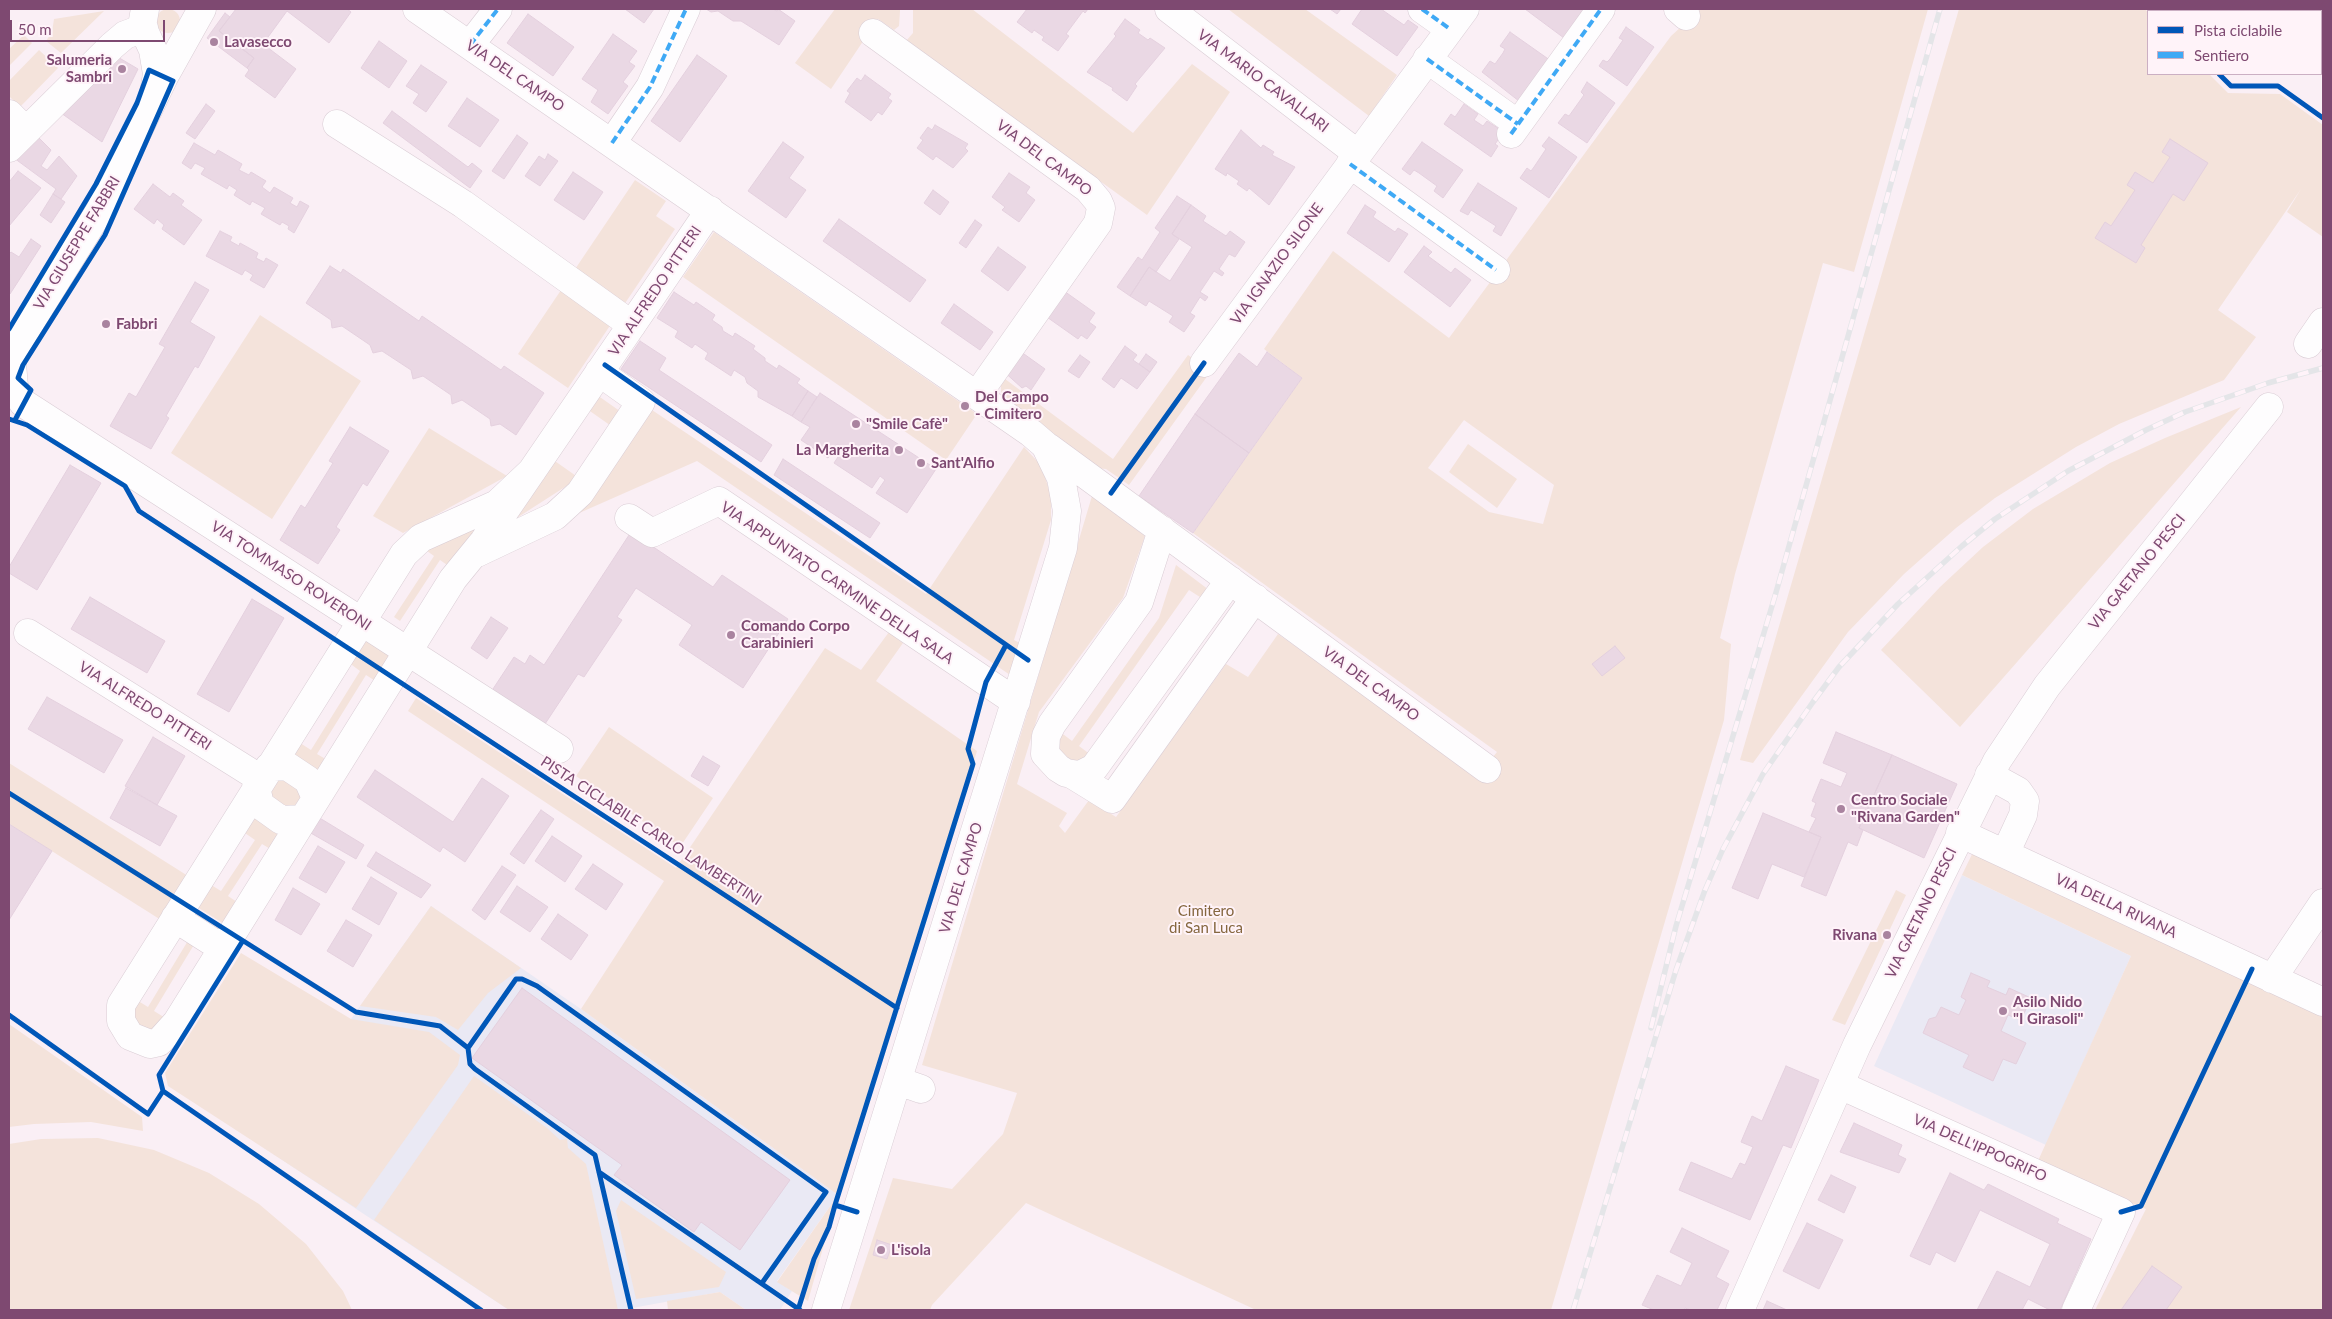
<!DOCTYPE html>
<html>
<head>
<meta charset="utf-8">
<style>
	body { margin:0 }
	#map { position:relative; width:2332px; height:1319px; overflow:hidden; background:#faeff5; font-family:Lato,sans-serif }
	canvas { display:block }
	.frame { position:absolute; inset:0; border:10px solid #7e4971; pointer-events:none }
	.legend { position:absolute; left:2147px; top:10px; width:175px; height:65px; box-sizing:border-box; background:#fff3f9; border:1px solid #cbafc3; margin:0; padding:6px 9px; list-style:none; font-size:15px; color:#7e4971 }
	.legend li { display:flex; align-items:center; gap:10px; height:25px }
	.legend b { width:25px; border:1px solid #cbafc3 }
	.scale { position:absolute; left:10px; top:20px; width:155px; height:22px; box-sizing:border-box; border:2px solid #7e4971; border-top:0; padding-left:6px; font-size:15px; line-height:18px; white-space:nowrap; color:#7e4971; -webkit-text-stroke:4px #fff3f9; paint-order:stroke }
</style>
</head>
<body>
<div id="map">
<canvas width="2332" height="1319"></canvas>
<div class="frame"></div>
<ul class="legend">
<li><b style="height:6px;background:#0057b8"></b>Pista ciclabile</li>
<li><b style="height:6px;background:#3fa9f5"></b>Sentiero</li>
</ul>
<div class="scale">50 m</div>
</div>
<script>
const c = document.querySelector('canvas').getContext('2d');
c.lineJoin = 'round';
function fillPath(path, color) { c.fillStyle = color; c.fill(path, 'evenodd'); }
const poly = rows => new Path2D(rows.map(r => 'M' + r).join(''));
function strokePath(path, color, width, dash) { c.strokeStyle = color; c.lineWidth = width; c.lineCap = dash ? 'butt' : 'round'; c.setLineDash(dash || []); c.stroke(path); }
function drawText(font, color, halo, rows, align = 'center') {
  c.font = font + ' Lato,sans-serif'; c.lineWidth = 4; c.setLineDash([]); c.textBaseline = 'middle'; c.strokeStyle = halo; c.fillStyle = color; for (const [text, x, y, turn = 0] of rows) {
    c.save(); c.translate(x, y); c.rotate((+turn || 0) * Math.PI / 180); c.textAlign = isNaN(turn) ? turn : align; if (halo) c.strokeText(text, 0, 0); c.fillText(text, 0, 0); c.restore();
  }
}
fillPath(poly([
	[1962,875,2131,956,2046,1145,1874,1066],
	[431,906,581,1009,838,1195,777,1281,792,1291,780,1310,746,1310,720,1292,621,1310,509,1310,264,1148,351,1019]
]), '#eae9f4');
fillPath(poly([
	'156 21a12 12 0 1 1 24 0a12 12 0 1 1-24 0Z',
	[835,9,900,9,900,11,899,26,894,30,878,19,831,89,795,63],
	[913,9,972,9,1133,133,1192,64,1230,92,1147,215,906,41,913,33],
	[1228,9,1305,9,1397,75,1369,116],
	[1701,9,1928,9,1854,272,1823,263,1735,574,1720,638,1731,644,1724,720,1551,1310,1256,1310,1026,1203,932,1305,930,1310,849,1310,893,1178,952,1189,1003,1134,1017,1093,922,1065,1092,496,1145,536,1123,598,1039,712,1017,784,1067,813,1059,826,1065,833,1089,800,1116,817,1226,664,1248,677,1278,634,1478,775,1497,752,1193,533,1302,378,1264,349,1333,251,1449,338,1671,36],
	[1464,420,1554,485,1543,524,1489,512,1428,468],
	[1959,9,2145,9,2148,12,2148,74,2209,74,2228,93,2280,94,2323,125,2323,237,2287,212,2301,189,2218,310,2256,337,2224,380,2119,424,2076,447,1995,498,1956,528,1904,574,1848,632,1753,763,1740,760],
	[104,11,61,53,46,41,52,32,54,19],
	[24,35,32,43,9,66,9,49],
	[39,50,58,68,20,107,9,96,9,81],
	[635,180,666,201,656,216,675,229,568,388,518,354],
	[714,232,977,414,946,460,683,277],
	[260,315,361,381,272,519,171,453],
	[1188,355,1211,371,1129,485,1106,469,1096,468,1004,399,1001,393,1001,376,1113,459],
	[597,395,624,414,614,428,587,409],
	[2241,407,1960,727,1881,650,1940,587,1983,547,2033,509,2110,463,2165,438],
	[649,408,926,594,1024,447,1038,462,1045,477,1051,496,1051,520,1014,640,1025,646,1013,677,697,461,577,514],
	[429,428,507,476,403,533,373,516],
	[1468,444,1517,479,1497,508,1449,472],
	[552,459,579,478,512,521],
	[477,527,450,567,440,560,400,621,394,617,434,556,423,548],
	[1176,565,1209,590,1203,599,1189,590,1079,746,1091,755,1081,762,1068,761,1056,747,1059,731,1072,741,1159,618],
	[889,632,903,643,876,681,977,751,838,1195,808,1301,777,1282,838,1195,581,1009,664,881,408,711,416,698,676,868,825,648,861,670],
	[366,639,389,655,389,661,377,682,366,675,317,754,329,761,323,769,311,775,291,751,297,741,311,750,360,671,348,662],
	[609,727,713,798,680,847,576,776],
	[9,763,188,876,161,920,9,824],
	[270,778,295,781,303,795,291,810,271,801],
	[256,818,274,825,278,833,278,840,272,850,262,844,228,896,240,904,227,926,194,905,208,883,221,891,255,840,242,831,250,820],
	[1975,848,2323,1012,2323,1310,2095,1310,2146,1209,2037,1163,2131,956,1962,875],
	[1896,890,1906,895,1845,1025,1832,1020],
	[431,906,521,968,488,993,458,1030,436,1017,360,1006],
	[189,939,195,943,154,1011,167,1019,153,1030,145,1029,137,1024,131,1015,135,999,148,1007],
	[241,953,351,1019,429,1032,460,1055,458,1065,356,1208,168,1086,165,1073],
	[9,1024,142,1117,143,1131,91,1122,34,1124,9,1127],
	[474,1076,547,1128,560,1140,567,1139,568,1148,586,1164,618,1310,509,1310,374,1220],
	[98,1138,154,1150,209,1173,259,1204,306,1244,343,1291,352,1310,9,1310,9,1144,41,1139],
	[621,1200,726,1272,719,1287,636,1299,616,1211],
	[720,1292,746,1310,668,1310,667,1301]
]), '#f4e3db');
const building = poly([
	[236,9,347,9,351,12,329,43,287,11,263,44,296,69,275,98,245,76,249,70,247,68,254,58,219,31,236,9],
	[625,9,654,9,644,23,625,9],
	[706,9,773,9,777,11,778,9,795,21,779,45,741,21,733,21,718,11,711,12,706,9],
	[1027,9,1088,9,1085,13,1083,11,1066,34,1069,36,1058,51,1042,40,1044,37,1034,30,1032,33,1017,22,1027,9],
	[1330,9,1341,9,1337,14,1330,9],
	[1362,9,1381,9,1404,25,1408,20,1418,27,1397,56,1352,24,1362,9],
	[1525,9,1591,9,1588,13,1583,10,1573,24,1578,27,1568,41,1525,9],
	[225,13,230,17,219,31,254,58,247,68,207,38,225,13],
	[528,14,574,47,553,76,507,43,528,14],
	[1125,19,1140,30,1138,33,1148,40,1150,38,1165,48,1135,84,1137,86,1127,101,1112,90,1113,88,1087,72,1116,36,1114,34,1125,19],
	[1626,27,1654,47,1627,86,1599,66,1603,60,1607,62,1610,59,1623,40,1619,38,1626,27],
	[1510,32,1554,63,1524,105,1482,72,1490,61,1495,64,1503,53,1505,49,1500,46,1510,32],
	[613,34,637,51,629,62,635,66,623,82,628,86,608,114,591,102,598,90,582,79,613,34],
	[379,41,407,61,389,88,361,68,379,41],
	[697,55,727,76,680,142,651,121,697,55],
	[116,56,138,69,102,142,61,113,116,56],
	[421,65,447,82,426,112,413,103,419,94,406,86,421,65],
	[865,75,891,94,888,98,892,101,882,115,878,112,871,121,845,102,850,93,847,91,857,78,861,81,865,75],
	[1587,82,1615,103,1587,143,1558,123,1565,114,1569,116,1584,95,1581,92,1587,82],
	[467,98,499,120,480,147,448,126,467,98],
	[206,104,215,111,195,139,186,133,206,104],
	[1464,104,1478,114,1474,120,1483,126,1487,121,1504,132,1495,144,1498,146,1491,157,1444,124,1451,114,1455,117,1464,104],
	[392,111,468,167,472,163,482,171,470,188,383,123,392,111],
	[935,125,968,144,965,148,968,151,953,168,936,156,933,160,917,148,923,140,920,138,928,127,932,130,935,125],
	[1241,130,1261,148,1263,145,1274,152,1272,155,1295,167,1269,205,1249,188,1247,191,1237,184,1239,181,1227,173,1226,176,1215,169,1241,130],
	[36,135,51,150,41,166,47,170,59,156,77,176,61,199,53,194,56,189,14,158,36,135],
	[517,135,528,143,504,179,492,171,517,135],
	[1549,137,1577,157,1549,198,1520,178,1527,168,1531,171,1534,167,1546,149,1542,146,1549,137],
	[2170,139,2208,163,2184,201,2173,194,2141,245,2145,248,2136,263,2095,238,2105,222,2111,226,2135,190,2127,185,2135,172,2153,183,2170,157,2162,152,2170,139],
	[783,142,804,157,789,178,806,190,786,218,748,191,783,142],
	[1422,142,1463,170,1443,198,1434,191,1437,186,1419,173,1414,170,1410,175,1402,169,1422,142],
	[194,143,215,155,218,150,242,164,239,170,249,175,251,172,266,181,262,187,270,193,274,187,293,198,290,203,297,207,300,201,309,206,294,233,288,229,289,226,282,222,280,225,261,214,265,208,252,201,250,205,234,195,237,190,229,185,227,189,201,174,205,168,195,163,191,169,182,163,194,143],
	[548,154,558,161,540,186,525,176,539,156,545,160,548,154],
	[18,171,41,188,9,226,9,182,18,171],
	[573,172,603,192,584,220,554,200,573,172],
	[1009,173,1030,187,1026,193,1035,200,1019,222,1002,210,1005,207,992,197,1009,173],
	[1478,183,1517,208,1501,236,1493,231,1496,226,1471,210,1468,215,1460,211,1478,183],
	[153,184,170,197,173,193,184,201,181,205,202,220,184,245,162,229,164,225,157,219,154,224,134,209,153,184],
	[933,190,949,202,940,215,924,203,933,190],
	[53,194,65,202,51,223,40,215,53,194],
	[1177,196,1191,205,1172,234,1179,239,1156,272,1149,267,1130,296,1117,287,1138,257,1142,260,1160,232,1155,228,1177,196],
	[1191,205,1206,216,1203,221,1226,236,1230,231,1245,242,1235,257,1229,254,1219,269,1224,273,1222,276,1214,271,1200,292,1208,297,1205,301,1200,297,1190,313,1195,316,1184,332,1169,322,1173,316,1149,301,1146,306,1130,296,1149,267,1170,281,1192,247,1172,234,1191,205],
	[1365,205,1376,212,1373,217,1395,232,1398,228,1408,234,1389,262,1347,233,1365,205],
	[839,219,926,280,910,302,823,241,839,219],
	[975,220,982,225,966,248,959,243,975,220],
	[220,231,232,237,230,241,239,246,240,243,258,253,256,258,264,262,266,258,278,265,264,288,250,280,253,275,245,270,242,275,206,256,220,231],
	[31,239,41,246,10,294,9,254,11,252,19,257,31,239],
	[1424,246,1432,252,1428,256,1447,270,1451,273,1455,268,1471,280,1450,307,1404,272,1424,246],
	[998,247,1026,267,1008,291,981,271,998,247],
	[330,266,341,273,343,269,419,321,422,316,501,370,504,366,544,393,516,435,500,424,491,426,490,419,462,400,452,404,451,395,423,376,413,379,411,370,382,351,373,353,370,345,342,326,332,328,331,320,306,303,330,266],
	[195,282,209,290,190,322,215,337,198,368,195,366,166,416,169,418,151,449,110,426,129,393,136,397,165,347,159,344,195,282],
	[1064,291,1095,313,1089,322,1096,327,1087,339,1081,335,1078,339,1044,315,1064,291],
	[674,292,694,305,696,302,715,315,712,320,722,327,723,331,733,337,735,333,755,346,753,349,765,358,765,361,777,369,779,365,800,379,797,383,808,391,792,416,758,397,758,391,747,383,745,377,734,370,731,376,705,359,708,353,695,344,692,348,675,337,678,331,657,318,674,292],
	[954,304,993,332,980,350,941,323,954,304],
	[640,341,666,358,659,370,772,445,761,462,621,369,640,341],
	[1125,346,1137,355,1133,360,1150,372,1137,389,1121,378,1114,388,1102,379,1125,346],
	[1017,349,1045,369,1031,390,1026,386,1022,388,1002,370,1017,349],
	[1267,352,1302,378,1249,453,1195,414,1239,353,1257,367,1267,352],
	[1146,354,1157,362,1150,372,1139,364,1146,354],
	[1080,355,1090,362,1079,378,1068,371,1080,355],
	[808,391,817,397,801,422,792,416,808,391],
	[820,393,936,469,907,513,876,493,885,480,880,476,872,488,834,463,844,448,837,444,828,458,801,440,810,427,801,422,820,393],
	[1195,414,1249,453,1193,533,1139,496,1195,414],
	[350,427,389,451,367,486,363,483,336,527,340,530,318,564,280,540,301,505,305,508,333,463,329,461,350,427],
	[783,459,880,523,870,538,774,475,783,459],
	[70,465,101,483,37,590,9,573,9,567,70,465],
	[631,532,713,587,722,575,788,619,743,688,679,645,692,625,636,588,617,617,622,620,584,677,578,674,543,727,491,692,514,657,525,664,530,655,544,665,631,532],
	[90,597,165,641,147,673,71,629,90,597],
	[252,599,284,618,229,712,197,694,252,599],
	[491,617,508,628,487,659,471,648,491,617],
	[1615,646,1625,658,1602,676,1592,664,1615,646],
	[47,697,123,740,104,773,28,729,47,697],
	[1836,732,1892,755,1859,828,1863,830,1857,846,1848,842,1826,896,1801,886,1821,837,1809,832,1816,818,1811,816,1816,803,1812,801,1821,779,1841,787,1847,773,1823,763,1836,732],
	[153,737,185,756,157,805,125,786,153,737],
	[1892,755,1957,784,1924,858,1859,828,1892,755],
	[703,756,720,766,708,786,691,776,703,756],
	[375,770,453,822,482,778,509,796,465,862,443,847,440,852,357,797,375,770],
	[126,788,177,816,160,846,110,818,126,788],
	[541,810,554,819,524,864,510,854,541,810],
	[1763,813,1821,837,1804,877,1772,864,1758,899,1732,888,1763,813],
	[318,817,364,845,356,859,309,832,318,817],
	[9,824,52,851,9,920,9,824],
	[552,836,582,856,565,882,535,861,552,836],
	[318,846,345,862,326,893,299,878,318,846],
	[376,852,431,885,421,898,367,866,376,852],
	[593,864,623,884,606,910,575,889,593,864],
	[502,866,516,875,485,920,472,910,502,866],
	[371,877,397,893,379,925,352,909,371,877],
	[517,886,548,907,530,932,500,912,517,886],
	[293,888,320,904,301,935,275,920,293,888],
	[558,914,588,935,571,960,541,939,558,914],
	[346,920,372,935,353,967,327,951,346,920],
	[1971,973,1990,981,1987,987,2006,995,2009,988,2031,998,2021,1020,2008,1015,2001,1031,2026,1043,2016,1064,2003,1059,1993,1081,1963,1067,1969,1055,1923,1033,1929,1019,1936,1017,1941,1007,1959,1015,1966,1000,1961,997,1971,973],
	[522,988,790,1180,740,1250,701,1222,694,1232,614,1175,622,1165,472,1058,522,988],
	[1786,1066,1819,1080,1791,1148,1783,1145,1750,1220,1679,1190,1691,1162,1732,1179,1740,1163,1745,1165,1753,1147,1741,1142,1752,1116,1762,1121,1786,1066],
	[1854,1123,1902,1145,1898,1155,1906,1159,1899,1173,1840,1152,1854,1123],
	[1950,1173,1984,1190,1988,1184,2059,1219,2057,1223,2091,1239,2060,1310,2050,1310,2028,1299,2022,1310,1977,1310,1997,1271,2030,1287,2050,1244,1980,1210,1955,1262,1936,1252,1930,1265,1910,1256,1950,1173],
	[1831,1175,1856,1187,1844,1213,1818,1200,1831,1175],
	[1807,1223,1843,1240,1819,1289,1783,1271,1807,1223],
	[1682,1228,1729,1251,1716,1277,1729,1284,1717,1310,1691,1310,1685,1308,1684,1310,1654,1310,1642,1305,1657,1275,1681,1286,1692,1263,1670,1252,1682,1228],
	[877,1240,892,1245,887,1259,873,1255,877,1240],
	[2152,1266,2182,1287,2166,1310,2121,1310,2152,1266],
	[1767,1301,1787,1310,1763,1310,1767,1301]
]);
fillPath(building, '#ead8e4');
strokePath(building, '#e4d0de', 1);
const minor = poly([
	[145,9,142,26,153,50,157,74,154,93],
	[417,9,1031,433,1045,445,1061,478,1067,511,1063,548,826,1310],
	[1169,9,1358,154],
	[1422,9,1450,29],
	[1678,9,1686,16],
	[873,33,1088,189,1098,201,1101,208,1098,223,977,395],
	[470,45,498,9],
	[1427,59,1518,124],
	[9,114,26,131],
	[337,124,463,204,632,325],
	[1511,134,1601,9],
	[612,143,650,87,686,9],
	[9,148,112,46,125,35,144,28],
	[1350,164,1496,270],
	[2308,344,2323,322],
	[11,352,14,387,23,403,559,749],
	[9,357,100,210,164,77,202,9],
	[1204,363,1465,9],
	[1048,447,1487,769],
	[532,471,497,504,421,538,404,554,121,1005,121,1021,130,1036,150,1044,159,1042,177,1022,453,579,484,541,668,272,710,210],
	[629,518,652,533,719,501,1016,702],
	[1162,530,1139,602,1052,724,1046,736,1045,754,1058,768,1066,773,1080,775,1094,768,1230,580],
	[477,553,555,516,580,493,641,402,599,372],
	[28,633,261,779],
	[269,767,287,766,308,780,316,798],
	[1073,775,1112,799,1255,598],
	[1989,775,2018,791,2025,801,2023,815,2005,854],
	[256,787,260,805,281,820,302,819],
	[1960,833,2323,1002],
	[175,918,222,948],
	[2272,979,2323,903],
	[898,1081,921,1089],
	[1840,1085,2121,1212,2076,1310],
	[1740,1310,1857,1045,1997,761,2047,686,2269,407]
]);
strokePath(minor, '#d9ccd4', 29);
strokePath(minor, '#fefdfe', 28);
const rail = poly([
	[1651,1028,1676,926,1775,596,1940,9],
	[1573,1310,1676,970,1705,890,1723,849,1763,774,1813,702,1839,667,1898,604,1962,546,1995,519,2068,471,2146,430,2185,412,2268,383,2323,368]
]);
strokePath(rail, '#e4e5e8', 5.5);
strokePath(rail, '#fff3f9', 4, [11]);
strokePath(poly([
	[1422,9,1450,29],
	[470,45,498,9],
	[1427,59,1518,124],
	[1511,134,1601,9],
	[612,143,650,87,686,9],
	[1350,164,1496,270]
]), '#3fa9f5', 4, [8, 4]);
strokePath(poly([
	[2219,74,2231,86,2278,86,2323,118],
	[9,329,96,184,137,103,149,70,173,81,105,235,23,365,18,378,31,390,15,420],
	[605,365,1028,660],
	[9,419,27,425,125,486,139,511,897,1008],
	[1111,493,1204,363],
	[9,793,356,1012,440,1026,468,1048,516,979,522,979,537,986,826,1192,762,1283],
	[242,942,159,1075,163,1091,481,1310],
	[9,1015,148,1114,163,1091],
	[468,1048,470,1064,475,1069,595,1155,631,1310],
	[599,1172,800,1310],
	[857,1212,835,1205,973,764,968,749,986,682,1006,645],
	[2121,1212,2141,1206,2252,969],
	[798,1310,814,1259,829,1227,835,1205]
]), '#0057b8', 5);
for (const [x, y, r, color] of [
	[214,42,5,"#a9839f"],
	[122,69,5,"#a9839f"],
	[106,324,5,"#a9839f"],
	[965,406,5,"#a9839f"],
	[856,424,5,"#a9839f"],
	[899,450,5,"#a9839f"],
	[921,463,5,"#a9839f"],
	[731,635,5,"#a9839f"],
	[1841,809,5,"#a9839f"],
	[1887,935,5,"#a9839f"],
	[2003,1011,5,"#a9839f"],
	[881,1250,5,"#a9839f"]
]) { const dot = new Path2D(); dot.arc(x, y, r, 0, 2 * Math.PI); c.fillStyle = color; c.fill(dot); strokePath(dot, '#fff3f9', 2); }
drawText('bold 15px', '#7e4971', '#fff3f9', [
	["Lavasecco",224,42],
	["Salumeria",112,60,"right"],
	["Sambri",112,77,"right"],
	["Fabbri",116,324],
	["Del Campo",975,397],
	["- Cimitero",975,414],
	["\"Smile Cafè\"",866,424],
	["La Margherita",889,450,"right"],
	["Sant'Alfio",931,463],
	["Comando Corpo",741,626],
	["Carabinieri",741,643],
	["Centro Sociale",1851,800],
	["\"Rivana Garden\"",1851,817],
	["Rivana",1877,935,"right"],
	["Asilo Nido",2013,1002],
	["\"I Girasoli\"",2013,1019],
	["L'isola",891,1250]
], 'left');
drawText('15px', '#7e4971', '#fff3f9', [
	["VIA DEL CAMPO",515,76,34],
	["VIA MARIO CAVALLARI",1263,81,37],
	["VIA DEL CAMPO",1044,158,37],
	["VIA GIUSEPPE FABBRI",77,243,-59],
	["VIA IGNAZIO SILONE",1277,264,-54],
	["VIA ALFREDO PITTERI",655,291,-56],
	["VIA GAETANO PESCI",2137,572,-51],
	["VIA TOMMASO ROVERONI",291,576,33],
	["VIA APPUNTATO CARMINE DELLA SALA",837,583,34],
	["VIA DEL CAMPO",1371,684,36],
	["VIA ALFREDO PITTERI",145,706,32],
	["PISTA CICLABILE CARLO LAMBERTINI",651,831,33],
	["VIA DEL CAMPO",961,878,-73],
	["VIA DELLA RIVANA",2116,906,25],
	["VIA GAETANO PESCI",1921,913,-64],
	["VIA DELL'IPPOGRIFO",1980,1148,24]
]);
drawText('15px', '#85673f', '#fff3f9', [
	["Cimitero",1206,911],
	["di San Luca",1206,928]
]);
</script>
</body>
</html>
